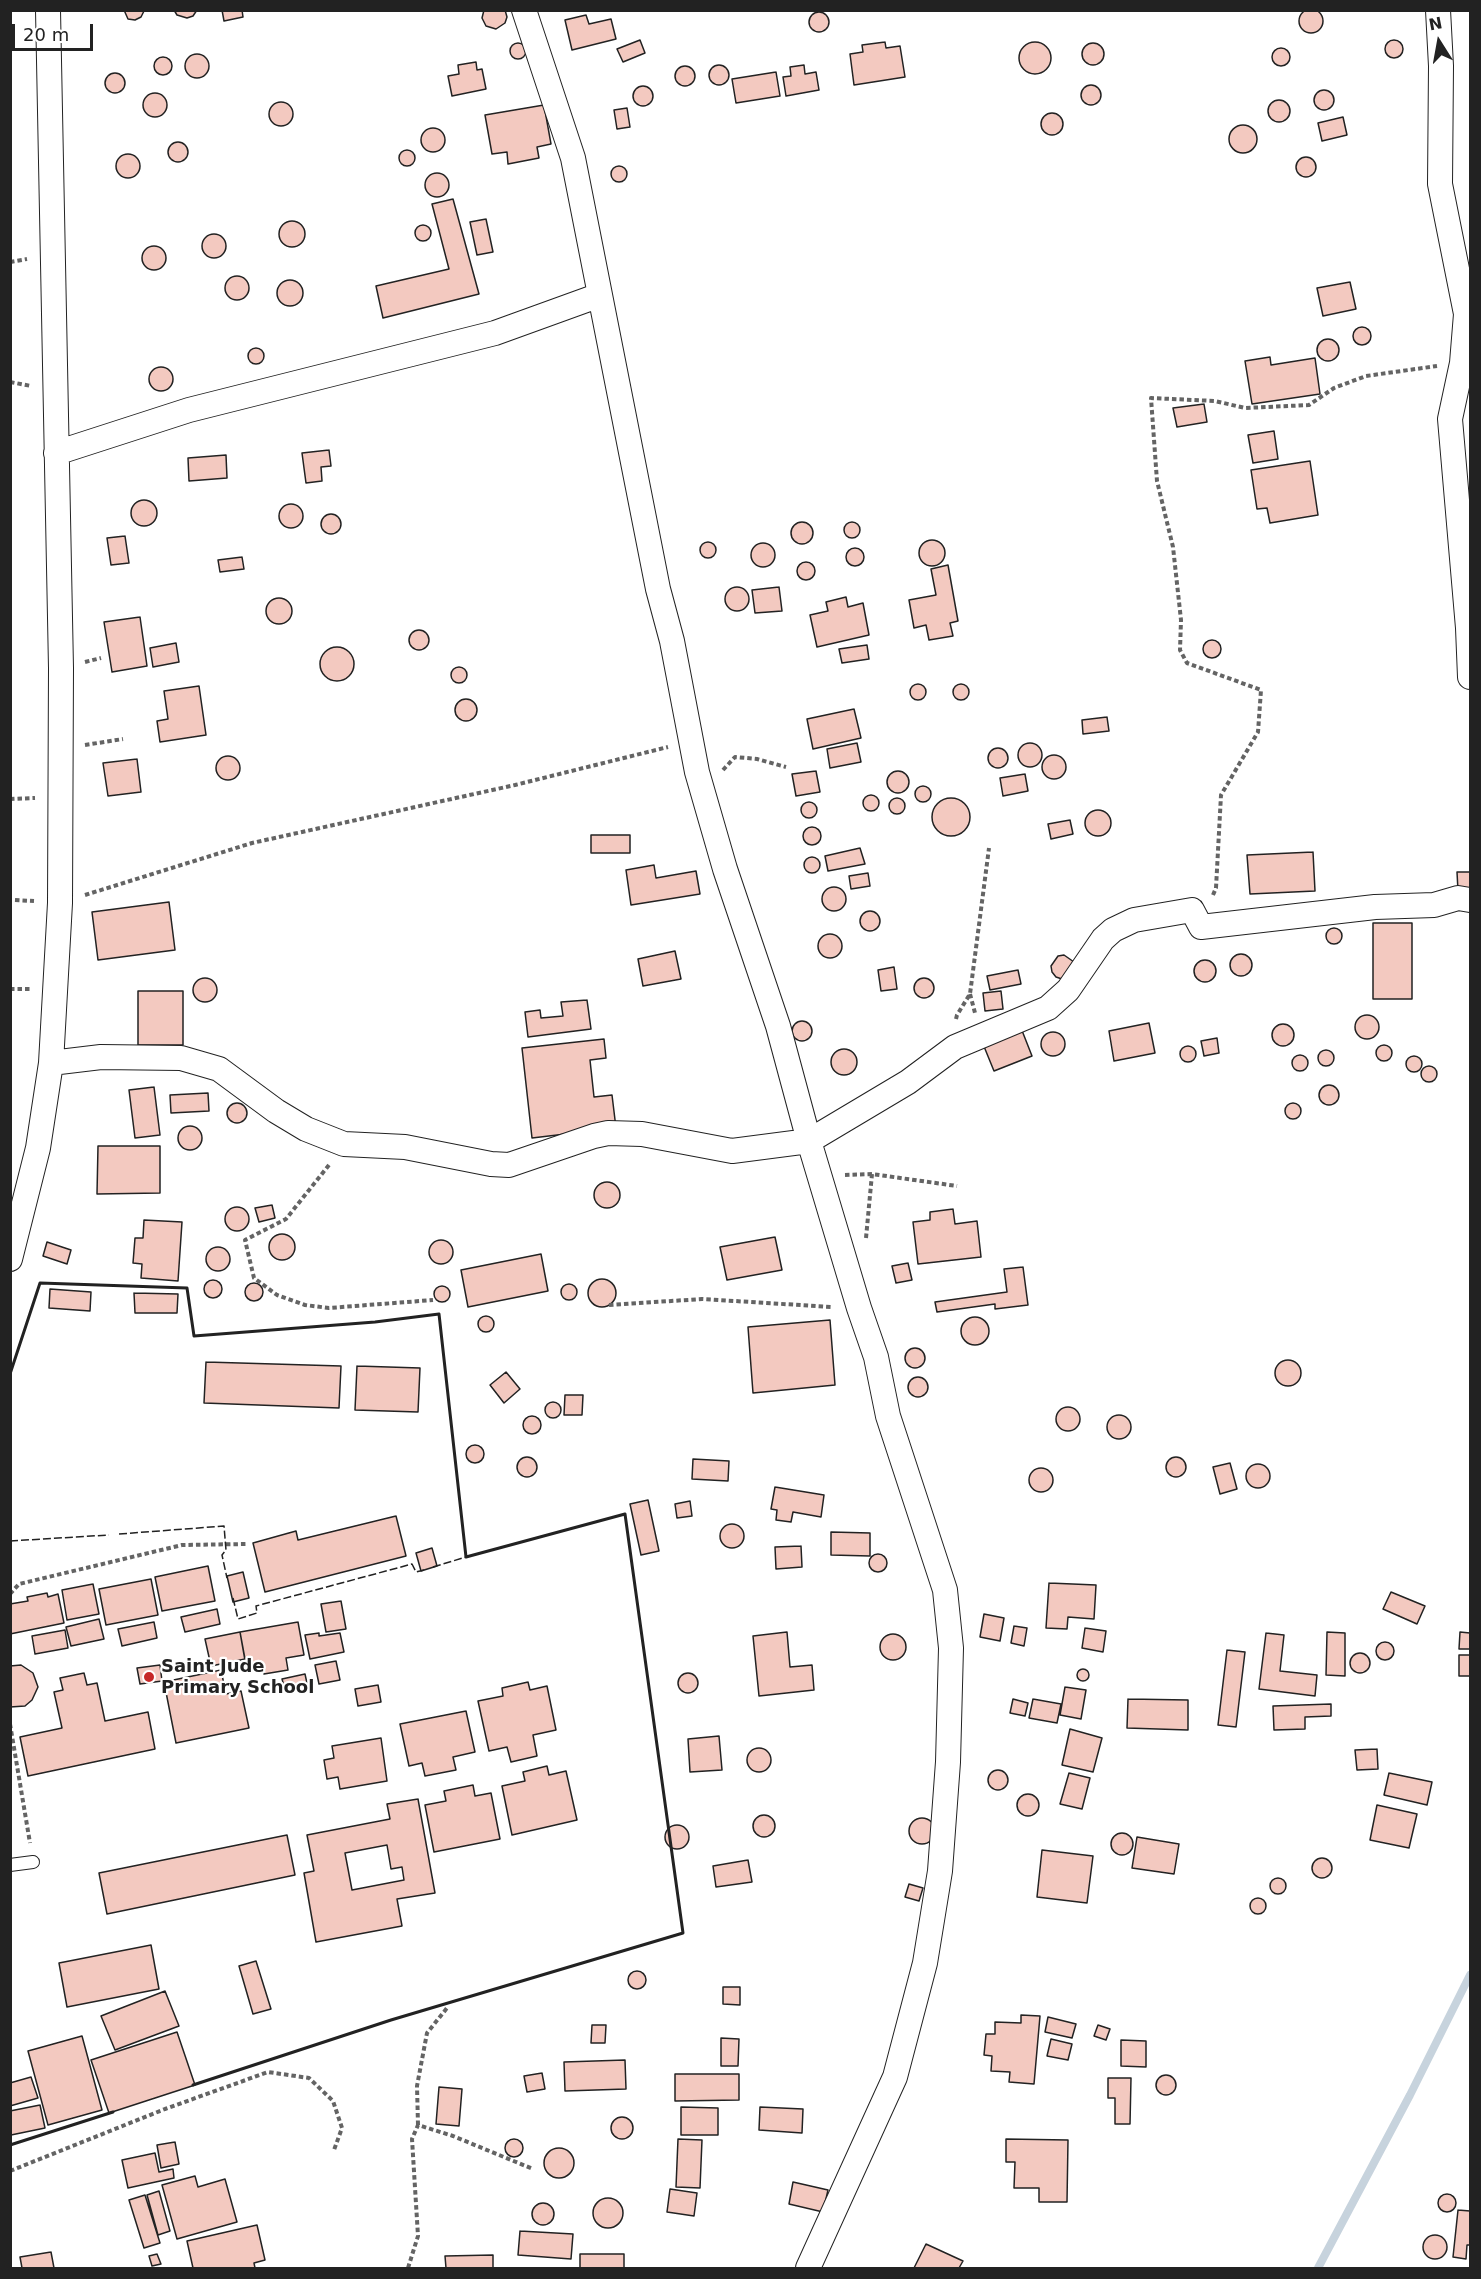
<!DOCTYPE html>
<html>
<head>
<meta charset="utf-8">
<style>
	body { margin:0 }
	#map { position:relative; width:1481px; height:2279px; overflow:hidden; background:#fff; font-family:"DejaVu Sans",sans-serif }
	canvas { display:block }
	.frame { position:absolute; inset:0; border:12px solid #222; pointer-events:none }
	.north { position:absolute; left:1409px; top:12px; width:60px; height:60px; -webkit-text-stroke:4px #fff; paint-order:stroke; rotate:349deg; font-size:16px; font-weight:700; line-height:24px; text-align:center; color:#222 }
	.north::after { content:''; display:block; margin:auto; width:21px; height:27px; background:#222; clip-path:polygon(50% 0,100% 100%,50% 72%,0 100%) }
	.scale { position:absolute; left:12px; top:24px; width:81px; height:27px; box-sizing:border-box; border:3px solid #222; border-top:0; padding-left:8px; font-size:18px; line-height:21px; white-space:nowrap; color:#222; -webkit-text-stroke:4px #fff; paint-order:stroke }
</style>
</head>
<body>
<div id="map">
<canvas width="1481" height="2279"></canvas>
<div class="frame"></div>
<div class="north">N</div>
<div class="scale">20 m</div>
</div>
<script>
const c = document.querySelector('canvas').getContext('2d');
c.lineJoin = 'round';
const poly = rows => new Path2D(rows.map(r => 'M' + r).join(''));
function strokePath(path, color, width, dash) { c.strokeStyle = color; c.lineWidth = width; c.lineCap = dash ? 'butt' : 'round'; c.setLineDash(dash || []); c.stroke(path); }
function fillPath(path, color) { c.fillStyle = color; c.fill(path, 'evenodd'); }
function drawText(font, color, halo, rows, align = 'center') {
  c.font = font + ' "DejaVu Sans",sans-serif'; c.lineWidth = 4.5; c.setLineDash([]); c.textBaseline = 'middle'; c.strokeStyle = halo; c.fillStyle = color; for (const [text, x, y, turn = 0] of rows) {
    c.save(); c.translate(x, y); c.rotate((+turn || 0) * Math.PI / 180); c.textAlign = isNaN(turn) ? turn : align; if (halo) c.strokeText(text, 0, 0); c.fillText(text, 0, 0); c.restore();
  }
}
strokePath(poly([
	[1318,2268,1410,2095,1470,1975]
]), '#c7d3dd', 8);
const building = poly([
	'1299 21a12 12 0 1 1 24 0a12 12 0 1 1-24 0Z',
	[124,10,144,10,144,11,141,17,135,20,128,19,124,10],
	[174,10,197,10,193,16,187,18,177,15,174,10],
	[222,10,242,10,243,17,224,21,222,10],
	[484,10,505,10,507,17,505,23,496,29,486,26,482,18,484,10],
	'809 22a10 10 0 1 1 20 0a10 10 0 1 1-20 0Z',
	[586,15,589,24,611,19,616,39,572,50,565,20,586,15],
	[640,40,645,53,623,62,617,49,640,40],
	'1385 49a9 9 0 1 1 18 0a9 9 0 1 1-18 0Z',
	'1019 58a16 16 0 1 1 32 0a16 16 0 1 1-32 0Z',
	[885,42,886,48,900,46,905,77,854,85,850,54,863,52,862,45,885,42],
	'510 51a8 8 0 1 1 16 0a8 8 0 1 1-16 0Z',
	'1082 54a11 11 0 1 1 22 0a11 11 0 1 1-22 0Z',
	'1272 57a9 9 0 1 1 18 0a9 9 0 1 1-18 0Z',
	'185 66a12 12 0 1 1 24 0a12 12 0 1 1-24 0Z',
	'154 66a9 9 0 1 1 18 0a9 9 0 1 1-18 0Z',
	[476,62,477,70,482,69,486,89,452,96,448,76,459,74,458,65,476,62],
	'709 75a10 10 0 1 1 20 0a10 10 0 1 1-20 0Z',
	[804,65,805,74,816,72,819,90,786,96,783,77,791,76,790,67,804,65],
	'675 76a10 10 0 1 1 20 0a10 10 0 1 1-20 0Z',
	[776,72,780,96,736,103,732,79,776,72],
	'105 83a10 10 0 1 1 20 0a10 10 0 1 1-20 0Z',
	'1081 95a10 10 0 1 1 20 0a10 10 0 1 1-20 0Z',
	'633 96a10 10 0 1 1 20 0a10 10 0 1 1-20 0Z',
	'1314 100a10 10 0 1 1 20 0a10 10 0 1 1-20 0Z',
	'143 105a12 12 0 1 1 24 0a12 12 0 1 1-24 0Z',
	'1268 111a11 11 0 1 1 22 0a11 11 0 1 1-22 0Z',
	'269 114a12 12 0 1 1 24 0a12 12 0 1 1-24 0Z',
	[544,105,551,144,537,147,539,158,508,164,507,152,492,154,485,115,544,105],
	[627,108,630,127,617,129,614,110,627,108],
	'1041 124a11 11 0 1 1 22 0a11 11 0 1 1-22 0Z',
	[1343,117,1347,135,1322,141,1318,123,1343,117],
	'1229 139a14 14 0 1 1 28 0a14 14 0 1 1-28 0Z',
	'421 140a12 12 0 1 1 24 0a12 12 0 1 1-24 0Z',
	'168 152a10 10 0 1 1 20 0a10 10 0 1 1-20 0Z',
	'399 158a8 8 0 1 1 16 0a8 8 0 1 1-16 0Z',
	'116 166a12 12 0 1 1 24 0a12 12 0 1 1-24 0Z',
	'1296 167a10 10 0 1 1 20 0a10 10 0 1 1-20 0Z',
	'611 174a8 8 0 1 1 16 0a8 8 0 1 1-16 0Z',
	'425 185a12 12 0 1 1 24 0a12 12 0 1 1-24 0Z',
	[453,199,479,294,383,318,376,286,449,269,432,204,453,199],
	[486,219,493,252,477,255,470,222,486,219],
	'279 234a13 13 0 1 1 26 0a13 13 0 1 1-26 0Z',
	'415 233a8 8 0 1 1 16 0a8 8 0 1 1-16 0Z',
	'202 246a12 12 0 1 1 24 0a12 12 0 1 1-24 0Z',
	'142 258a12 12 0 1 1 24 0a12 12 0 1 1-24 0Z',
	'225 288a12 12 0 1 1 24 0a12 12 0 1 1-24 0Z',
	'277 293a13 13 0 1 1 26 0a13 13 0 1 1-26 0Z',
	[1350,282,1356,309,1323,316,1317,288,1350,282],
	'1353 336a9 9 0 1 1 18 0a9 9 0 1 1-18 0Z',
	'1317 350a11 11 0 1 1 22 0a11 11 0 1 1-22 0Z',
	'248 356a8 8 0 1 1 16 0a8 8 0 1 1-16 0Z',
	[1270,357,1271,365,1315,358,1320,394,1252,404,1245,361,1270,357],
	'149 379a12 12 0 1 1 24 0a12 12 0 1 1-24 0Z',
	[1204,404,1207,422,1177,427,1173,408,1204,404],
	[1274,431,1278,459,1253,463,1248,435,1274,431],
	[329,450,331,466,321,467,322,481,306,483,302,453,329,450],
	[226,455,227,478,189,481,188,458,226,455],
	[1310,461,1318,515,1270,523,1267,508,1257,509,1251,470,1310,461],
	'131 513a13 13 0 1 1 26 0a13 13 0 1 1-26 0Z',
	'279 516a12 12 0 1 1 24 0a12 12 0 1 1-24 0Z',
	'321 524a10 10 0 1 1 20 0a10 10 0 1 1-20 0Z',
	'844 530a8 8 0 1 1 16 0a8 8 0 1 1-16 0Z',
	'791 533a11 11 0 1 1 22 0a11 11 0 1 1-22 0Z',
	[125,536,129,563,111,565,107,538,125,536],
	'919 553a13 13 0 1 1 26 0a13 13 0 1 1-26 0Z',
	'700 550a8 8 0 1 1 16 0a8 8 0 1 1-16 0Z',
	'751 555a12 12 0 1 1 24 0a12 12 0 1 1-24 0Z',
	'846 557a9 9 0 1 1 18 0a9 9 0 1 1-18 0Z',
	[242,557,244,569,220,572,218,560,242,557],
	'797 571a9 9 0 1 1 18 0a9 9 0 1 1-18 0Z',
	[948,565,958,621,950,623,953,636,929,640,926,625,914,628,909,600,936,595,931,569,948,565],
	'725 599a12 12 0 1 1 24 0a12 12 0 1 1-24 0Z',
	[779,587,782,611,755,613,752,590,779,587],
	[846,597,848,607,863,603,869,635,817,647,810,615,828,611,826,602,846,597],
	'266 611a13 13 0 1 1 26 0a13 13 0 1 1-26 0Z',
	[140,617,147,666,112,672,104,622,140,617],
	'409 640a10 10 0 1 1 20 0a10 10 0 1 1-20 0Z',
	'1203 649a9 9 0 1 1 18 0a9 9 0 1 1-18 0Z',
	[176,643,179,662,153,667,150,648,176,643],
	[867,645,869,659,842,663,839,649,867,645],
	'320 664a17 17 0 1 1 34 0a17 17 0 1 1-34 0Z',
	'451 675a8 8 0 1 1 16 0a8 8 0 1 1-16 0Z',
	'953 692a8 8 0 1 1 16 0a8 8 0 1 1-16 0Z',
	'910 692a8 8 0 1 1 16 0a8 8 0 1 1-16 0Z',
	[199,686,206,735,160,742,157,721,168,719,164,691,199,686],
	'455 710a11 11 0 1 1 22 0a11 11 0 1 1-22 0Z',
	[854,709,861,738,813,749,807,719,854,709],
	[1107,717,1109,731,1083,734,1082,720,1107,717],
	[857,743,861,762,830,768,827,749,857,743],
	'1018 755a12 12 0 1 1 24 0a12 12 0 1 1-24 0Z',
	'988 758a10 10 0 1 1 20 0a10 10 0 1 1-20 0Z',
	'1042 767a12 12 0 1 1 24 0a12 12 0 1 1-24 0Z',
	'216 768a12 12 0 1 1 24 0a12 12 0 1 1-24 0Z',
	[137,759,141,792,108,796,103,763,137,759],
	[816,771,820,792,796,796,792,774,816,771],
	'887 782a11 11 0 1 1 22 0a11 11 0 1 1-22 0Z',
	[1025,774,1028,791,1003,796,1000,778,1025,774],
	'915 794a8 8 0 1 1 16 0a8 8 0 1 1-16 0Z',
	'863 803a8 8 0 1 1 16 0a8 8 0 1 1-16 0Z',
	'889 806a8 8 0 1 1 16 0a8 8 0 1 1-16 0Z',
	'932 817a19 19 0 1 1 38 0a19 19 0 1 1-38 0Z',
	'801 810a8 8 0 1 1 16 0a8 8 0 1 1-16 0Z',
	'1085 823a13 13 0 1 1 26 0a13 13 0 1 1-26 0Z',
	[1070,820,1073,834,1051,839,1048,824,1070,820],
	'803 836a9 9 0 1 1 18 0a9 9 0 1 1-18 0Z',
	[591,835,630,835,630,853,591,853,591,835],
	[860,848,865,864,828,871,825,856,860,848],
	[1313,852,1315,891,1250,894,1247,855,1313,852],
	'804 865a8 8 0 1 1 16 0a8 8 0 1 1-16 0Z',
	[654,865,656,878,696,871,700,894,631,905,626,870,654,865],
	[1457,872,1470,872,1470,891,1458,891,1457,872],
	[868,873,870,886,851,889,849,876,868,873],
	'822 899a12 12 0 1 1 24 0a12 12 0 1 1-24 0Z',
	[169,902,175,950,98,960,92,912,169,902],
	'860 921a10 10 0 1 1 20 0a10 10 0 1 1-20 0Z',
	[1373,923,1412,923,1412,999,1373,999,1373,923],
	'1326 936a8 8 0 1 1 16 0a8 8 0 1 1-16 0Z',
	'818 946a12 12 0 1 1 24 0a12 12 0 1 1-24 0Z',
	[675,951,681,979,643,986,638,959,675,951],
	'1230 965a11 11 0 1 1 22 0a11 11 0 1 1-22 0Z',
	[1064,955,1074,962,1062,979,1056,977,1052,972,1051,966,1058,956,1064,955],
	'1194 971a11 11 0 1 1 22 0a11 11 0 1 1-22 0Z',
	[894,967,897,989,881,991,878,970,894,967],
	[1018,970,1021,984,990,990,987,976,1018,970],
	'193 990a12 12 0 1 1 24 0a12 12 0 1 1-24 0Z',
	'914 988a10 10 0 1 1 20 0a10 10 0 1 1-20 0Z',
	[138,991,183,991,183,1045,138,1045,138,991],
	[1001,991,1003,1009,985,1011,983,993,1001,991],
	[587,1000,591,1029,528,1037,525,1012,540,1010,541,1018,563,1016,561,1002,587,1000],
	'1355 1027a12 12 0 1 1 24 0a12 12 0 1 1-24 0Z',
	'792 1031a10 10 0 1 1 20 0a10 10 0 1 1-20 0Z',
	[1149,1023,1155,1053,1114,1061,1109,1031,1149,1023],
	'1272 1035a11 11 0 1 1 22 0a11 11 0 1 1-22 0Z',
	[1021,1028,1032,1056,994,1071,983,1044,1021,1028],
	'1041 1044a12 12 0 1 1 24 0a12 12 0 1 1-24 0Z',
	[1217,1038,1219,1053,1204,1056,1201,1041,1217,1038],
	[604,1039,606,1058,590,1060,594,1097,612,1095,616,1128,532,1138,522,1048,604,1039],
	'1376 1053a8 8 0 1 1 16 0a8 8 0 1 1-16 0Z',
	'1180 1054a8 8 0 1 1 16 0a8 8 0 1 1-16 0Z',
	'831 1062a13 13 0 1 1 26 0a13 13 0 1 1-26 0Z',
	'1318 1058a8 8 0 1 1 16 0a8 8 0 1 1-16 0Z',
	'1292 1063a8 8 0 1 1 16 0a8 8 0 1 1-16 0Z',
	'1406 1064a8 8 0 1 1 16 0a8 8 0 1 1-16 0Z',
	'1421 1074a8 8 0 1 1 16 0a8 8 0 1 1-16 0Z',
	'1319 1095a10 10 0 1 1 20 0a10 10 0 1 1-20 0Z',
	[154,1087,160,1135,135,1138,129,1090,154,1087],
	[208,1093,209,1111,171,1113,170,1095,208,1093],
	'1285 1111a8 8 0 1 1 16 0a8 8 0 1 1-16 0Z',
	'227 1113a10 10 0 1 1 20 0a10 10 0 1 1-20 0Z',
	'178 1138a12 12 0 1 1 24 0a12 12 0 1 1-24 0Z',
	[98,1146,160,1146,160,1193,97,1194,98,1146],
	'594 1195a13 13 0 1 1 26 0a13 13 0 1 1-26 0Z',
	[272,1205,275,1218,259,1222,255,1208,272,1205],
	'225 1219a12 12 0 1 1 24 0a12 12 0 1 1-24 0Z',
	[953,1209,955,1224,977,1221,981,1257,918,1264,913,1222,930,1220,930,1212,953,1209],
	[144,1220,182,1222,178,1281,141,1278,142,1264,133,1263,135,1238,143,1238,144,1220],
	'269 1247a13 13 0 1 1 26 0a13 13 0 1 1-26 0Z',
	[775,1237,782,1270,727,1280,720,1247,775,1237],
	'429 1252a12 12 0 1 1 24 0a12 12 0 1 1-24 0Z',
	[47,1242,71,1250,67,1264,43,1256,47,1242],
	'206 1259a12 12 0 1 1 24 0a12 12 0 1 1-24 0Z',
	[541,1254,548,1291,468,1307,461,1270,541,1254],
	[908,1263,912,1280,896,1283,892,1266,908,1263],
	[1023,1267,1028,1305,995,1309,995,1304,937,1312,935,1302,1007,1292,1004,1269,1023,1267],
	'588 1293a14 14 0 1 1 28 0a14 14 0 1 1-28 0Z',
	'204 1289a9 9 0 1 1 18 0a9 9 0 1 1-18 0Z',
	'245 1292a9 9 0 1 1 18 0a9 9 0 1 1-18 0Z',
	'561 1292a8 8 0 1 1 16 0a8 8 0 1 1-16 0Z',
	'434 1294a8 8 0 1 1 16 0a8 8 0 1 1-16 0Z',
	[50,1289,91,1292,90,1311,49,1308,50,1289],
	[134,1293,178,1294,177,1313,135,1313,134,1293],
	'478 1324a8 8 0 1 1 16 0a8 8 0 1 1-16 0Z',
	'961 1331a14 14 0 1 1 28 0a14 14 0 1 1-28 0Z',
	[830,1320,835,1385,753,1393,748,1327,830,1320],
	'905 1358a10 10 0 1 1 20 0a10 10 0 1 1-20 0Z',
	'1275 1373a13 13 0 1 1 26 0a13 13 0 1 1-26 0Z',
	[206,1362,341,1366,339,1408,204,1403,206,1362],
	[357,1366,420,1368,418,1412,355,1410,357,1366],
	[506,1372,520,1389,504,1403,490,1385,506,1372],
	'908 1387a10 10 0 1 1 20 0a10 10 0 1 1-20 0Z',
	[565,1395,583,1395,582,1415,564,1415,565,1395],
	'545 1410a8 8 0 1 1 16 0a8 8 0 1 1-16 0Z',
	'1056 1419a12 12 0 1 1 24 0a12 12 0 1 1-24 0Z',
	'1107 1427a12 12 0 1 1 24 0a12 12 0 1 1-24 0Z',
	'523 1425a9 9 0 1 1 18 0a9 9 0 1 1-18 0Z',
	'466 1454a9 9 0 1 1 18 0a9 9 0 1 1-18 0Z',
	'517 1467a10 10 0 1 1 20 0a10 10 0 1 1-20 0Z',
	'1166 1467a10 10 0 1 1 20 0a10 10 0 1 1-20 0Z',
	[693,1459,729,1461,728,1481,692,1479,693,1459],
	[1230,1463,1237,1489,1220,1494,1213,1467,1230,1463],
	'1246 1476a12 12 0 1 1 24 0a12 12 0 1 1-24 0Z',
	'1029 1480a12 12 0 1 1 24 0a12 12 0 1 1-24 0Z',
	[775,1487,824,1495,821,1517,793,1512,791,1522,776,1520,777,1510,771,1509,775,1487],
	[648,1500,659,1551,641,1555,630,1504,648,1500],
	[690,1501,692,1516,677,1518,675,1504,690,1501],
	[396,1516,406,1556,265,1592,253,1543,296,1531,298,1540,396,1516],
	'720 1536a12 12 0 1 1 24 0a12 12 0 1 1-24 0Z',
	[831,1532,870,1533,870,1556,831,1555,831,1532],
	[801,1546,802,1567,776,1569,775,1547,801,1546],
	[432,1548,437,1566,421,1571,416,1553,432,1548],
	'869 1563a9 9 0 1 1 18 0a9 9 0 1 1-18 0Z',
	[208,1566,215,1601,162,1611,155,1577,208,1566],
	[243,1572,249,1598,233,1602,227,1576,243,1572],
	[151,1579,158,1615,106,1625,99,1589,151,1579],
	[1049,1583,1096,1585,1094,1619,1068,1617,1067,1629,1046,1628,1049,1583],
	[93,1584,99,1614,67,1620,62,1590,93,1584],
	[1391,1592,1425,1606,1417,1624,1383,1609,1391,1592],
	[47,1593,48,1597,58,1594,64,1623,10,1634,10,1604,28,1601,27,1597,47,1593],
	[341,1601,346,1629,326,1632,321,1604,341,1601],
	[217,1609,220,1624,185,1632,181,1617,217,1609],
	[984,1614,1004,1618,1000,1641,980,1637,984,1614],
	[99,1619,104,1639,71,1646,66,1627,99,1619],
	[154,1622,157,1638,122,1646,118,1629,154,1622],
	[298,1622,304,1655,286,1658,288,1670,264,1674,262,1663,246,1666,240,1632,298,1622],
	[1014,1626,1027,1628,1024,1646,1011,1643,1014,1626],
	[1085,1628,1106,1631,1103,1652,1082,1648,1085,1628],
	[65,1630,68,1648,35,1654,32,1636,65,1630],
	[240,1632,245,1659,211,1666,205,1639,240,1632],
	[787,1632,790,1667,812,1665,814,1690,759,1696,753,1636,787,1632],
	[1327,1632,1345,1633,1345,1676,1326,1675,1327,1632],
	[1460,1632,1470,1633,1470,1649,1459,1649,1460,1632],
	[319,1633,319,1636,340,1633,344,1652,310,1659,305,1635,319,1633],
	[1266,1633,1284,1635,1280,1671,1317,1675,1315,1696,1259,1689,1266,1633],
	'880 1647a13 13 0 1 1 26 0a13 13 0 1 1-26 0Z',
	'1376 1651a9 9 0 1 1 18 0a9 9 0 1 1-18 0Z',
	[1227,1650,1245,1652,1236,1727,1218,1725,1227,1650],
	'1350 1663a10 10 0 1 1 20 0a10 10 0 1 1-20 0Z',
	[1459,1655,1470,1655,1470,1676,1459,1676,1459,1655],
	[336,1661,340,1680,319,1684,315,1665,336,1661],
	[21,1665,33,1673,38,1687,32,1700,25,1706,10,1707,10,1666,21,1665],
	[160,1665,162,1681,140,1684,137,1668,160,1665],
	'1077 1675a6 6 0 1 1 12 0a6 6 0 1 1-12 0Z',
	[221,1670,226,1694,241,1691,249,1728,176,1743,164,1682,221,1670],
	[84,1673,87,1685,97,1683,105,1721,148,1712,155,1749,28,1776,20,1737,62,1728,54,1692,63,1690,60,1678,84,1673],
	'678 1683a10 10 0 1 1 20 0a10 10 0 1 1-20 0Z',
	[305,1674,308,1688,286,1693,282,1679,305,1674],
	[528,1682,530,1690,547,1686,556,1730,533,1735,537,1756,511,1762,507,1747,489,1751,478,1701,503,1696,502,1688,528,1682],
	[378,1685,381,1702,358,1706,355,1689,378,1685],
	[1065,1687,1086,1690,1081,1719,1060,1715,1065,1687],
	[1013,1699,1028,1703,1025,1716,1010,1713,1013,1699],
	[1033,1699,1061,1704,1057,1723,1029,1718,1033,1699],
	[1128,1699,1188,1700,1188,1730,1127,1728,1128,1699],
	[1331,1704,1331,1716,1305,1717,1305,1729,1274,1730,1273,1706,1331,1704],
	[466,1711,475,1752,453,1757,456,1770,425,1776,422,1763,409,1766,400,1724,466,1711],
	[1070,1729,1102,1738,1093,1772,1062,1765,1070,1729],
	[719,1736,722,1770,690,1772,688,1739,719,1736],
	[381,1738,387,1781,340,1789,338,1777,327,1779,324,1760,334,1758,332,1746,381,1738],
	'747 1760a12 12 0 1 1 24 0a12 12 0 1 1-24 0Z',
	[1377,1749,1378,1769,1357,1770,1355,1750,1377,1749],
	[547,1766,549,1775,566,1771,577,1820,512,1835,502,1786,525,1781,523,1772,547,1766],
	'988 1780a10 10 0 1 1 20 0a10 10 0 1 1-20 0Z',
	[1069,1773,1090,1778,1082,1809,1060,1804,1069,1773],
	[1389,1773,1432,1782,1427,1805,1384,1795,1389,1773],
	[473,1785,475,1796,491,1793,500,1839,434,1852,425,1805,446,1801,444,1791,473,1785],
	'1017 1805a11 11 0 1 1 22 0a11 11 0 1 1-22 0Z',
	[418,1799,435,1893,397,1899,402,1926,316,1942,304,1873,314,1871,307,1835,390,1819,387,1804,418,1799],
	[387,1845,391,1869,402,1867,404,1880,352,1890,345,1853,387,1845],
	[1377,1805,1417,1814,1409,1848,1370,1840,1377,1805],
	'753 1826a11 11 0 1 1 22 0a11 11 0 1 1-22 0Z',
	'909 1831a13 13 0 1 1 26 0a13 13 0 1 1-26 0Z',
	'665 1837a12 12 0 1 1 24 0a12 12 0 1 1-24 0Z',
	'1111 1844a11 11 0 1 1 22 0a11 11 0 1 1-22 0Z',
	[287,1835,295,1875,107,1914,99,1873,287,1835],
	[1137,1837,1179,1844,1174,1874,1132,1868,1137,1837],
	[1042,1850,1093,1856,1087,1903,1037,1897,1042,1850],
	'1312 1868a10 10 0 1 1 20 0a10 10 0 1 1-20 0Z',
	[748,1860,752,1882,716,1887,713,1866,748,1860],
	'1270 1886a8 8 0 1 1 16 0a8 8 0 1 1-16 0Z',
	[909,1884,923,1888,919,1901,905,1897,909,1884],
	'1250 1906a8 8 0 1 1 16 0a8 8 0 1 1-16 0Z',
	[151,1945,159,1989,67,2007,59,1963,151,1945],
	[256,1961,271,2009,253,2014,239,1966,256,1961],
	'628 1980a9 9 0 1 1 18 0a9 9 0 1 1-18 0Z',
	[723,1987,740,1987,740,2005,723,2004,723,1987],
	[165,1991,179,2026,115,2050,101,2016,165,1991],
	[1021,2015,1040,2016,1034,2084,1009,2082,1010,2072,991,2071,992,2056,984,2055,986,2034,995,2034,995,2022,1021,2023,1021,2015],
	[1048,2017,1076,2024,1072,2038,1045,2032,1048,2017],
	[592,2025,606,2025,605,2043,591,2043,592,2025],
	[1098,2025,1110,2029,1106,2040,1094,2036,1098,2025],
	[177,2032,195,2085,109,2113,91,2060,177,2032],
	[82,2036,102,2110,48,2125,28,2051,82,2036],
	[721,2038,739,2039,738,2066,721,2066,721,2038],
	[1051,2039,1072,2044,1068,2060,1047,2056,1051,2039],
	[1121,2040,1146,2041,1146,2067,1121,2066,1121,2040],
	[625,2060,626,2089,565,2091,564,2062,625,2060],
	[542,2073,545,2089,527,2092,524,2076,542,2073],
	[675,2074,739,2074,739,2100,675,2101,675,2074],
	'1156 2085a10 10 0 1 1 20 0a10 10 0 1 1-20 0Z',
	[31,2077,38,2098,10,2106,10,2083,31,2077],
	[1108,2078,1131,2078,1130,2124,1115,2124,1115,2098,1108,2098,1108,2078],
	[439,2087,462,2089,459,2126,436,2124,439,2087],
	[40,2105,45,2128,11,2135,10,2111,40,2105],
	[681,2107,718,2108,718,2135,681,2135,681,2107],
	[760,2107,803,2109,802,2133,759,2130,760,2107],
	'611 2128a11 11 0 1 1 22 0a11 11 0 1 1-22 0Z',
	[678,2139,702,2140,700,2188,676,2187,678,2139],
	[1006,2139,1068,2140,1067,2202,1039,2202,1039,2188,1014,2188,1015,2162,1006,2162,1006,2139],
	'505 2148a9 9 0 1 1 18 0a9 9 0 1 1-18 0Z',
	[175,2142,179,2164,161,2168,157,2145,175,2142],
	'544 2163a15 15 0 1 1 30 0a15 15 0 1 1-30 0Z',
	[155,2153,159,2172,173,2169,174,2178,128,2188,122,2160,155,2153],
	[195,2176,198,2187,225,2179,237,2222,177,2239,162,2185,195,2176],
	[793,2182,828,2190,823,2212,789,2204,793,2182],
	[670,2189,697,2193,694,2216,667,2212,670,2189],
	[159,2191,170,2231,158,2235,147,2195,159,2191],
	'1438 2203a9 9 0 1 1 18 0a9 9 0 1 1-18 0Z',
	[145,2195,160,2243,144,2248,129,2200,145,2195],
	'593 2213a15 15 0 1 1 30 0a15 15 0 1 1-30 0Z',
	'532 2214a11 11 0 1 1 22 0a11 11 0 1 1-22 0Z',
	[1458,2210,1470,2211,1470,2245,1467,2245,1466,2259,1453,2257,1458,2210],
	[257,2225,265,2260,254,2263,255,2268,193,2268,187,2241,257,2225],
	[520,2231,573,2234,571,2259,518,2255,520,2231],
	'1423 2247a12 12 0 1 1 24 0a12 12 0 1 1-24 0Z',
	[926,2244,963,2261,959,2268,914,2268,926,2244],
	[51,2252,54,2268,22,2268,20,2257,51,2252],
	[157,2254,161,2264,152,2266,149,2256,157,2254],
	[580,2254,624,2254,624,2268,580,2268,580,2254],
	[493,2255,493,2268,446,2268,445,2256,493,2255]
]);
fillPath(building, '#f3c9c0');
strokePath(building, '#222', 1.5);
const lane = poly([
	[10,1865,33,1862]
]);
const street = poly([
	[524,10,573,158,658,589,672,641,697,772,725,869,778,1026,809,1141,859,1308,876,1357,888,1416,945,1590,951,1648,948,1762,940,1871,925,1963,895,2077,808,2268],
	[1438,10,1441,66,1440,184,1466,314,1462,363,1450,419,1468,628,1470,677],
	[56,453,189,410,495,333,600,295],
	[51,1063,101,1057,181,1058,219,1069,276,1111,306,1129,344,1144,405,1147,491,1164,509,1165,594,1136,608,1133,642,1134,732,1151,809,1141,908,1082,955,1047,1048,1008,1068,990,1103,939,1113,930,1134,920,1192,910,1201,927,1375,907,1434,905,1458,898,1470,900],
	[10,1259,38,1148,51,1063,60,903,61,668,48,10]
]);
strokePath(lane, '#222', 14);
strokePath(street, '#222', 26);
strokePath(poly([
	[10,262,27,259],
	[10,382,31,386],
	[85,662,101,658],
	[85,745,123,739],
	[723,770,735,757,757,759,786,767],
	[10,799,35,798],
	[85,895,252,843,515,785,668,747],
	[1213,895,1216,888,1221,795,1258,732,1261,690,1187,663,1180,650,1181,620,1173,547,1157,481,1151,398,1215,401,1245,408,1309,405,1334,388,1366,376,1437,366],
	[15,900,34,901],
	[10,989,31,989],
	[970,994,975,1013],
	[956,1019,957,1015,970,994,989,848],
	[329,1165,286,1219,245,1240,254,1278,277,1295,305,1305,329,1308,433,1300],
	[845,1175,872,1174,957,1186],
	[866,1238,872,1174],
	[609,1305,702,1299,832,1307],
	[10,1594,19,1584,182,1545,246,1544],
	[10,1724,30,1843],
	[418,2125,417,2086,427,2033,447,2008],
	[10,2171,165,2109,268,2072,309,2078,333,2101,342,2128,334,2150],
	[408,2268,418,2236,412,2139,418,2125,453,2136,533,2169]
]), '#646464', 4, [4.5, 3]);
strokePath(lane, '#fff', 12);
strokePath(street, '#fff', 24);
strokePath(poly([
	[119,1534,224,1526,226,1550,222,1555,227,1578],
	[10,1541,109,1535],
	[433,1567,466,1557],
	[233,1598,238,1619,257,1613,256,1606,412,1564,416,1572,424,1570]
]), '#222', 1.5, [8, 3]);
strokePath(poly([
	[10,1374,40,1283,187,1288,194,1336,375,1322,439,1314,466,1557,625,1514,683,1933,391,2020,193,2085],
	[10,2145,113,2112]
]), '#222', 3);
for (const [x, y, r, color] of [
	[149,1677,6,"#c62828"]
]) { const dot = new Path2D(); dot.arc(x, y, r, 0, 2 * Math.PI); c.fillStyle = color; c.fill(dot); strokePath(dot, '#fff', 2); }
drawText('bold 18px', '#222', '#fff', [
	["Saint Jude",161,1667],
	["Primary School",161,1688]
], 'left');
</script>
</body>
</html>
